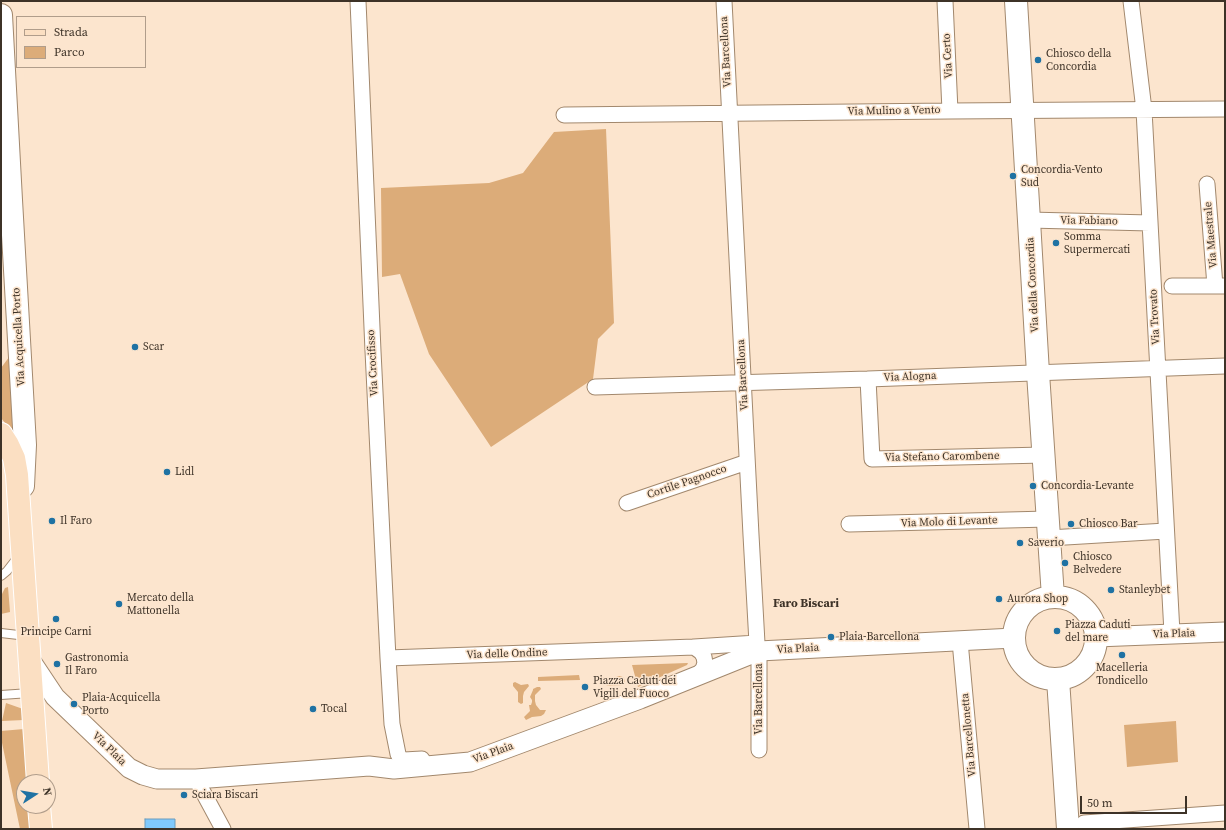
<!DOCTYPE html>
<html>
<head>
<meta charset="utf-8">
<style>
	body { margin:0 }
	#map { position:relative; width:1226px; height:830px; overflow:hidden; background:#fce5ce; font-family:"Source Serif 4",serif }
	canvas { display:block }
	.frame { position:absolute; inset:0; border:2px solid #3d3227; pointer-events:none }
	.legend { position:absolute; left:16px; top:16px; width:130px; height:52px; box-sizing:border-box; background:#fce5ce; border:1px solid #b09d8b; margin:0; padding:5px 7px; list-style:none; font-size:12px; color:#3d3227 }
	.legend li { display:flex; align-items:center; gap:8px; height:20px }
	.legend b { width:20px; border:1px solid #b09d8b }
	.north { position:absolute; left:16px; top:774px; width:40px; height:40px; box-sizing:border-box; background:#fce5ce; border:1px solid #b09d8b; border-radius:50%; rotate:78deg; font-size:11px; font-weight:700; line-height:16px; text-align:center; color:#3d3227 }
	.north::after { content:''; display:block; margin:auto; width:14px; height:18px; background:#1f72a3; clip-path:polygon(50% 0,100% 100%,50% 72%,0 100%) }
	.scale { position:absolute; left:1080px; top:796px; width:107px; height:18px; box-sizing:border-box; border:2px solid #3d3227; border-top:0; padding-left:5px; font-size:12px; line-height:14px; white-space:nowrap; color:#3d3227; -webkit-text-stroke:3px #fce5ce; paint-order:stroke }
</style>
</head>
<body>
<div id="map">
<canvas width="1226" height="830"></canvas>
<div class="frame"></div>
<ul class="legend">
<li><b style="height:5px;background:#fbdfc2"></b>Strada</li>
<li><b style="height:11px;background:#dcac79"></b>Parco</li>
</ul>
<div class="north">N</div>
<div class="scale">50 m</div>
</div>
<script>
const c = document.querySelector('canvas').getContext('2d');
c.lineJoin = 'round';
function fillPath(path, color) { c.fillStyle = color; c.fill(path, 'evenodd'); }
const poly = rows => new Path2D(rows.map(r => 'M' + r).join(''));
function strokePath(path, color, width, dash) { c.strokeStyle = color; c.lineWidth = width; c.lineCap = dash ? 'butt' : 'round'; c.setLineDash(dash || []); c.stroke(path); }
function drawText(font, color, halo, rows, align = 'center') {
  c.font = font + ' "Source Serif 4",serif'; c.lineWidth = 3; c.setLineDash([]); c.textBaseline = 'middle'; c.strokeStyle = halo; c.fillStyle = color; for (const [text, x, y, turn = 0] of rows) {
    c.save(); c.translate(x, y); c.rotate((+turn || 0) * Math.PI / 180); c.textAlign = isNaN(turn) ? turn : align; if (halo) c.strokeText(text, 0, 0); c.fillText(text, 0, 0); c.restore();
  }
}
fillPath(poly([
	[606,129,614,323,598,339,593,379,491,447,429,354,400,274,382,277,381,188,489,183,523,173,554,132],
	[12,353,15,426,10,429,1,418,1,368],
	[8,587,10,612,1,614,1,596,5,588],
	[687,663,688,663,687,665,638,687,632,665],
	[579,675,580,680,538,681,538,677],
	[618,676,621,676,624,678,625,682,623,685,608,686,606,685,600,680,596,682,601,677,606,677,613,679],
	[515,682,521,685,528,684,529,686,524,692,523,696,523,703,521,704,518,702,518,692,513,686,513,683],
	[537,687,540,687,541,689,535,695,535,701,536,705,540,710,546,710,544,714,541,716,532,717,526,720,524,717,530,711,529,705,531,705,532,702,532,700,530,697,533,690,533,689],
	[6,703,23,709,24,720,2,721],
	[1176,721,1178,762,1127,767,1124,725],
	[24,729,28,782,24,782,24,806,29,806,30,829,20,829,1,738,1,731]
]), '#dcac79');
const water = poly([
	[145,819,175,819,175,829,145,829,145,819]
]);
fillPath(water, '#80c9fc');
strokePath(water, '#6c9cbc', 1);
const service = poly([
	[1,576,7,571,18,557],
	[1,633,27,636],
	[1,695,30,693]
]);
const minor = poly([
	[358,1,373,351,388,658,392,724,398,754,400,758,404,760,422,759],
	[724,1,751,535,757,643,759,651,759,750],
	[945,1,950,111],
	[1131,1,1144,110,1172,633],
	[564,115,950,111,1225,109],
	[1207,184,1215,286],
	[1029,220,1150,223],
	[1172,286,1225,286],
	[868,379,872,459,1044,455],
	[595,387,868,379,1225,366],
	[627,503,747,462],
	[849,524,1048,519],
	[1049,538,1166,531],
	[960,641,977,829],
	[694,647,701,652,704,657,705,663,703,669,697,676],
	[388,658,694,647,757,643],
	[196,779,223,829],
	[1084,823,1225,813]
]);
const tertiary = poly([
	[1096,637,1225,632],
	[29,658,55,697,129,768,143,775,157,779,196,779,369,766,394,769,470,762,640,699,759,651,1014,638]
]);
const secondary = poly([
	[1016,1,1038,373,1053,597],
	[1,15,11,200,25,445,23,486],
	'1014 638a41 41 0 1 1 82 0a41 41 0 1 1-82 0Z',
	[1058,679,1068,829]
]);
const primary = poly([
	[1,434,8,445,14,458,17,475,38,782],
	[39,806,41,829]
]);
strokePath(service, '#a2886d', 10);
strokePath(minor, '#a2886d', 17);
strokePath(tertiary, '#a2886d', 21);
strokePath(secondary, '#a2886d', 24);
strokePath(primary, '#fff', 24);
strokePath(service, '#fff', 8);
strokePath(minor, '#fff', 15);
strokePath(tertiary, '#fff', 19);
strokePath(secondary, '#fff', 22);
strokePath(primary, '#fbdfc2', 22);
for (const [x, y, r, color] of [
	[1038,60,4,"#1f72a3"],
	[1013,176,4,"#1f72a3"],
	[1056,243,4,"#1f72a3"],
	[135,347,4,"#1f72a3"],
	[167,472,4,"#1f72a3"],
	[1033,486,4,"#1f72a3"],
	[52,521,4,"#1f72a3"],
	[1071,524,4,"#1f72a3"],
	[1020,543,4,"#1f72a3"],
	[1065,563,4,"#1f72a3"],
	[1111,590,4,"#1f72a3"],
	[999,599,4,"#1f72a3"],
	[119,604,4,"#1f72a3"],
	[56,619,4,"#1f72a3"],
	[1057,631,4,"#1f72a3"],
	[831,637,4,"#1f72a3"],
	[1122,655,4,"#1f72a3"],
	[57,664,4,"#1f72a3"],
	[585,687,4,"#1f72a3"],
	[74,704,4,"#1f72a3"],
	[313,709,4,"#1f72a3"],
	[184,795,4,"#1f72a3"]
]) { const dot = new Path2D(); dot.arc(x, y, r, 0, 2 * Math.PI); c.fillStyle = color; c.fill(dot); strokePath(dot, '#fce5ce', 1.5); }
drawText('11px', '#3d3227', '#fce5ce', [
	["Via Barcellona",726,52,-93],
	["Via Certo",948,56,-93],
	["Via Mulino a Vento",894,111,-1],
	["Via Fabiano",1089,221,1],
	["Via Maestrale",1211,235,-95],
	["Via della Concordia",1033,285,-93],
	["Via Trovato",1155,317,-93],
	["Via Acquicella Porto",19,337,-93],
	["Via Crocifisso",373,363,-93],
	["Via Barcellona",743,375,-93],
	["Via Alogna",910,377,-2],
	["Via Stefano Carombene",942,457,-1],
	["Cortile Pagnocco",687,482,-19],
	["Via Molo di Levante",949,522,-2],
	["Via Plaia",1174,634,-2],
	["Via Plaia",798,649,-3],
	["Via delle Ondine",507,654,-2],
	["Via Barcellona",759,699,-90],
	["Via Barcellonetta",969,735,-95],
	["Via Plaia",109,749,44],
	["Via Plaia",493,753,-20]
]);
drawText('11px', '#3d3227', '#fce5ce', [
	["Chiosco della",1046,54],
	["Concordia",1046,67],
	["Concordia-Vento",1021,170],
	["Sud",1021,183],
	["Somma",1064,237],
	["Supermercati",1064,250],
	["Scar",143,347],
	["Lidl",175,472],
	["Concordia-Levante",1041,486],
	["Il Faro",60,521],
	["Chiosco Bar",1079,524],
	["Saverio",1028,543],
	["Chiosco",1073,557],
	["Belvedere",1073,570],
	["Stanleybet",1119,590],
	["Mercato della",127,598],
	["Mattonella",127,611],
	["Aurora Shop",1007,599],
	["Piazza Caduti",1065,625],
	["del mare",1065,638],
	["Principe Carni",56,632,"center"],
	["Plaia-Barcellona",839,637],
	["Gastronomia",65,658],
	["Il Faro",65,671],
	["Macelleria",1122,668,"center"],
	["Tondicello",1122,681,"center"],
	["Piazza Caduti dei",593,681],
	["Vigili del Fuoco",593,694],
	["Plaia-Acquicella",82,698],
	["Porto",82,711],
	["Tocal",321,709],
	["Sciara Biscari",192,795]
], 'left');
drawText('bold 12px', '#3d3227', '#fce5ce', [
	["Faro Biscari",806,604]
]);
</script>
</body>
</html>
